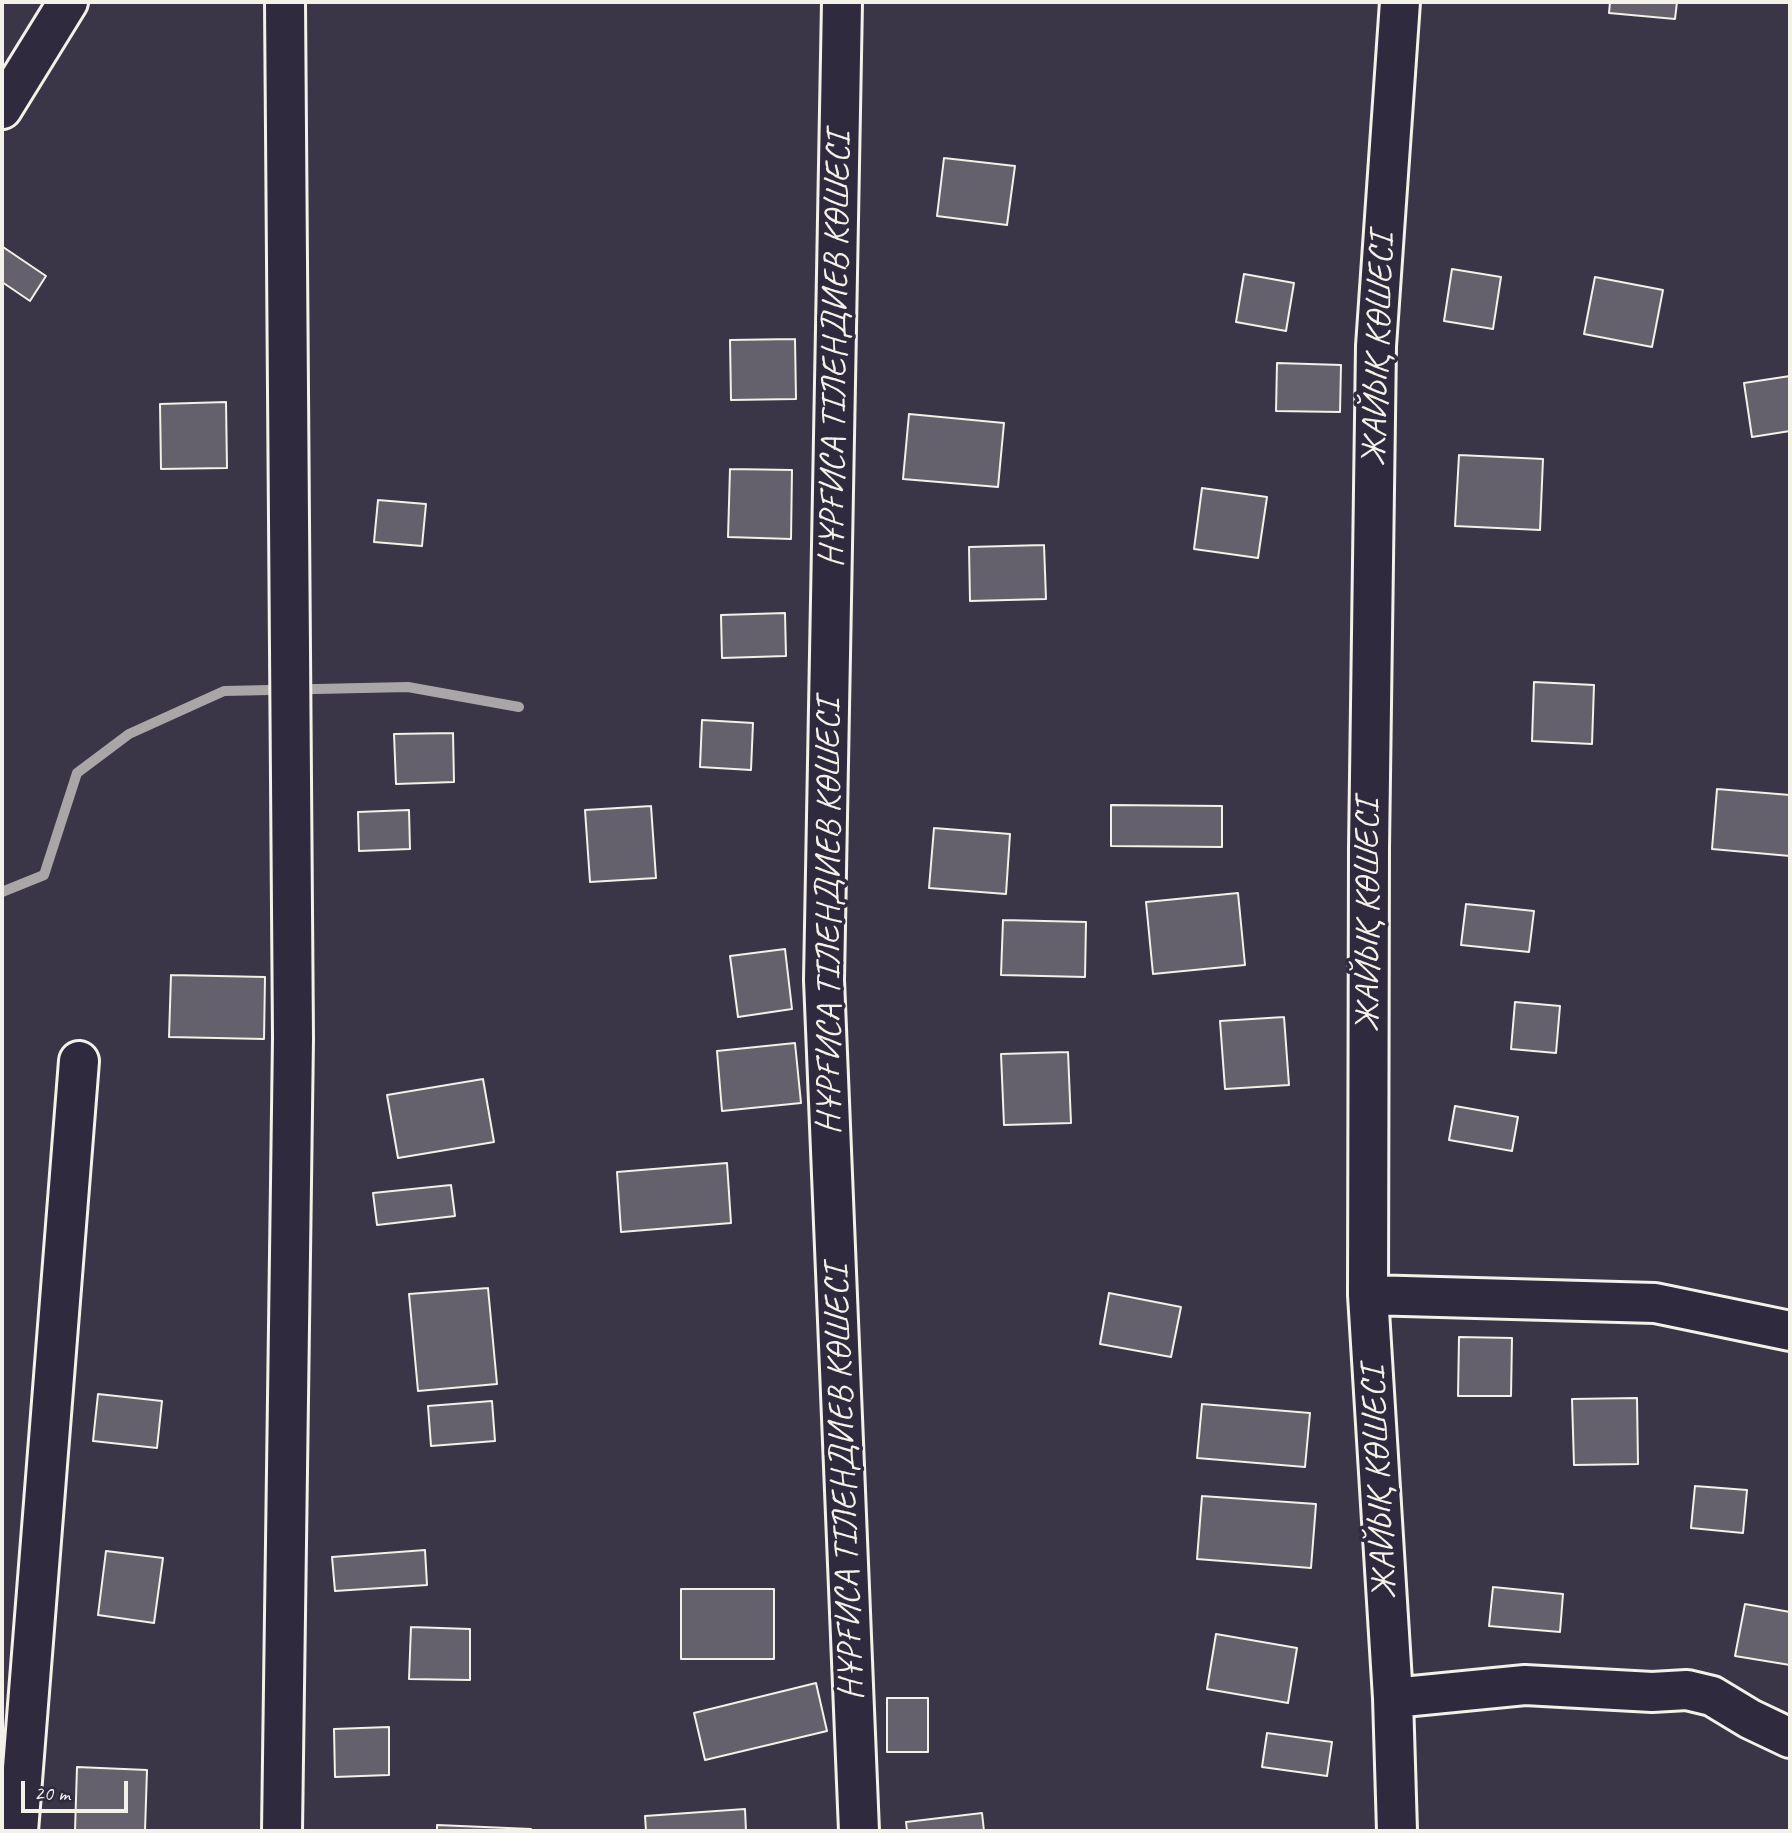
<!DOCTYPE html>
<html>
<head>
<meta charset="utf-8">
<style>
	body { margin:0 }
	#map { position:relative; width:1792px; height:1833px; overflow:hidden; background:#3b3647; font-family:Caveat,sans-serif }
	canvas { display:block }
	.frame { position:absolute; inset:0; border:4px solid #f4f1e8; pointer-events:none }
	.scale { position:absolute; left:21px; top:1781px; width:107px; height:32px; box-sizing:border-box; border:4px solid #f4f1e8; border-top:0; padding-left:9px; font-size:21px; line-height:24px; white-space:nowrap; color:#f4f1e8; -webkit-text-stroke:5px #2f2a3d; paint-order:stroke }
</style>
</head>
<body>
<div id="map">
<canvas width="1792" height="1833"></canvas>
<div class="frame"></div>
<div class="scale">20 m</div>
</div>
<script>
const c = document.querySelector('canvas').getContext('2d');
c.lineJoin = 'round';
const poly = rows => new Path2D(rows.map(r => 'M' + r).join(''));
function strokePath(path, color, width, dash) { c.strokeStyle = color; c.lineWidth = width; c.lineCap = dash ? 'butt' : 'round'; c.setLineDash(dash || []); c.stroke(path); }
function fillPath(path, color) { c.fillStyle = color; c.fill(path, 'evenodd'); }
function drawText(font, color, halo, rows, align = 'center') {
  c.font = font + ' Caveat,sans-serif'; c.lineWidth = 7; c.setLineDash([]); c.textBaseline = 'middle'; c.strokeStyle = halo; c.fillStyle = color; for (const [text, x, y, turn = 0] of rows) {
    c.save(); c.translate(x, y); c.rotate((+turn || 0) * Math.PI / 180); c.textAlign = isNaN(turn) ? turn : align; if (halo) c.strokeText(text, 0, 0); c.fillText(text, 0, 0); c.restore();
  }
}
strokePath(poly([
	[2,892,44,875,77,773,129,734,224,691,408,687,519,707]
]), '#aaa6a7', 10);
const building = poly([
	[1610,2,1677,2,1675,19,1609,13,1610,2],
	[944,158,1015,166,1007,225,937,216,944,158],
	[3,247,46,276,30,301,2,282,3,247],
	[1452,269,1501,277,1493,329,1444,321,1452,269],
	[1244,274,1294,283,1286,331,1236,322,1244,274],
	[1595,277,1663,290,1652,347,1584,334,1595,277],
	[795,339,796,399,731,400,730,340,795,339],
	[1277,363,1341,365,1340,412,1276,411,1277,363],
	[1790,376,1790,431,1752,437,1744,383,1790,376],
	[226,402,227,468,161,469,160,404,226,402],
	[909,414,1004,423,998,487,903,479,909,414],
	[1459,455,1543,459,1540,530,1455,526,1459,455],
	[730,469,792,470,791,539,728,537,730,469],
	[1202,488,1267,497,1258,558,1194,549,1202,488],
	[378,500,426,504,422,546,374,542,378,500],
	[1044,545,1046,599,970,601,969,547,1044,545],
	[785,613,786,656,722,658,721,615,785,613],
	[1534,682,1594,685,1592,744,1532,741,1534,682],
	[702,720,753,723,751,770,700,767,702,720],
	[453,733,454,782,396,784,394,734,453,733],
	[1717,789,1790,795,1790,856,1712,849,1717,789],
	[1111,805,1222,806,1222,847,1111,846,1111,805],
	[651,806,656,878,590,882,585,810,651,806],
	[409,810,410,849,359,851,358,812,409,810],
	[934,828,1010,834,1006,894,929,888,934,828],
	[1238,893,1245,965,1153,974,1146,902,1238,893],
	[1466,904,1534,911,1529,952,1461,945,1466,904],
	[1003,920,1086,922,1085,977,1001,975,1003,920],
	[785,949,792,1009,738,1017,730,956,785,949],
	[171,975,265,977,264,1039,169,1037,171,975],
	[1515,1002,1560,1006,1556,1053,1511,1049,1515,1002],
	[1284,1017,1289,1085,1225,1089,1220,1021,1284,1017],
	[795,1043,801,1103,722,1111,717,1051,795,1043],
	[1068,1052,1071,1123,1004,1125,1001,1054,1068,1052],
	[483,1079,494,1142,398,1158,387,1095,483,1079],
	[1455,1106,1518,1117,1512,1151,1449,1140,1455,1106],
	[727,1163,731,1223,621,1232,617,1172,727,1163],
	[451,1185,455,1216,377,1225,373,1193,451,1185],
	[488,1288,497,1384,418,1391,409,1294,488,1288],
	[1109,1293,1181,1307,1171,1357,1100,1344,1109,1293],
	[1459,1337,1512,1338,1511,1396,1458,1396,1459,1337],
	[98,1394,162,1401,157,1448,93,1441,98,1394],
	[1637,1398,1638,1464,1574,1465,1572,1399,1637,1398],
	[492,1401,495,1441,431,1446,428,1406,492,1401],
	[1202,1404,1310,1413,1305,1467,1197,1458,1202,1404],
	[1695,1486,1747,1490,1743,1533,1691,1528,1695,1486],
	[1202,1496,1316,1504,1311,1568,1197,1559,1202,1496],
	[425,1550,427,1585,335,1591,332,1557,425,1550],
	[106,1551,163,1558,154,1623,98,1615,106,1551],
	[1493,1587,1563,1594,1560,1632,1489,1626,1493,1587],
	[681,1589,774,1589,774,1659,681,1659,681,1589],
	[1745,1604,1790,1612,1790,1665,1735,1656,1745,1604],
	[411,1627,470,1629,470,1680,409,1679,411,1627],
	[1216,1634,1297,1648,1288,1703,1207,1689,1216,1634],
	[816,1683,827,1731,705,1760,694,1713,816,1683],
	[887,1698,928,1698,928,1752,887,1752,887,1698],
	[389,1727,389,1775,335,1777,334,1729,389,1727],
	[1267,1733,1332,1742,1327,1776,1262,1767,1267,1733],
	[77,1767,147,1770,145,1831,75,1831,77,1767],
	[745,1809,746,1831,646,1831,645,1816,745,1809],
	[982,1813,984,1831,907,1831,906,1822,982,1813],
	[437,1825,531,1829,531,1831,437,1831,437,1825]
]);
fillPath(building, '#65616c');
strokePath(building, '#f4f1e8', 2);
const street = poly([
	[842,2,824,980,859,1831],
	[2,109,68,2],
	[1368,1295,1655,1303,1790,1331],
	[1393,1698,1525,1685,1652,1692,1687,1690,1712,1696,1750,1719,1790,1738],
	[18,1831,79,1061],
	[282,1831,293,1038,285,2],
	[1397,1831,1393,1698,1368,1295,1369,848,1376,346,1400,2]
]);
strokePath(street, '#f4f1e8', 44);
strokePath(street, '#2f2a3d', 38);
drawText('35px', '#f4f1e8', '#2f2a3d', [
	["НҰРҒИСА ТІЛЕНДИЕВ КӨШЕСІ",836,350,-89],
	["ЖАЙЫҚ КӨШЕСІ",1379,350,-88],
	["ЖАЙЫҚ КӨШЕСІ",1369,916,-90],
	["НҰРҒИСА ТІЛЕНДИЕВ КӨШЕСІ",830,917,-90],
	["НҰРҒИСА ТІЛЕНДИЕВ КӨШЕСІ",845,1483,-92],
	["ЖАЙЫҚ КӨШЕСІ",1380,1483,-93]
]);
</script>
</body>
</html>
